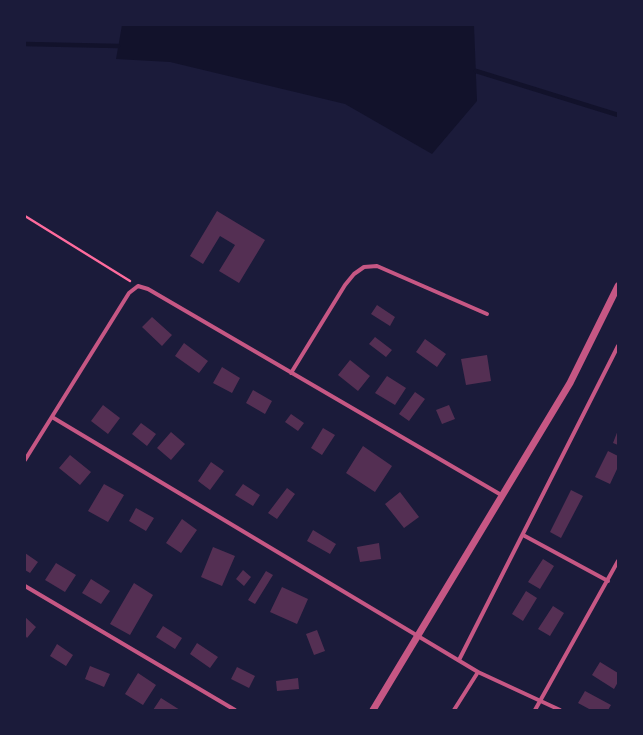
<!DOCTYPE html>
<html>
<head>
<meta charset="utf-8">
<style>
	body { margin:0 }
	#map { position:relative; width:643px; height:735px; overflow:hidden; background:#1b1b3a; font-family:Lato,sans-serif }
	canvas { display:block }
	.frame { position:absolute; inset:0; border:26px solid #1b1b3a; pointer-events:none }
</style>
</head>
<body>
<div id="map">
<canvas width="643" height="735"></canvas>
<div class="frame"></div>
</div>
<script>
const c = document.querySelector('canvas').getContext('2d');
c.lineJoin = 'round';
function fillPath(path, color) { c.fillStyle = color; c.fill(path, 'evenodd'); }
const poly = rows => new Path2D(rows.map(r => 'M' + r).join(''));
function strokePath(path, color, width, dash) { c.strokeStyle = color; c.lineWidth = width; c.lineCap = dash ? 'butt' : 'round'; c.setLineDash(dash || []); c.stroke(path); }
fillPath(poly([
	[122,25,474,25,477,101,432,154,345,104,170,62,116,59]
]), '#12122b');
strokePath(poly([
	[25,44,118,46],
	[476,71,618,115]
]), '#12122b', 4.5);
fillPath(poly([
	[217,211,265,240,239,283,219,271,235,245,220,236,203,264,190,256],
	[377,305,395,317,390,326,371,314],
	[152,317,172,335,162,346,142,327],
	[375,337,392,350,386,357,369,344],
	[425,339,446,354,437,367,416,352],
	[184,343,208,361,199,373,175,356],
	[487,355,491,381,466,385,461,359],
	[350,360,370,376,358,391,338,375],
	[222,367,240,378,232,393,213,383],
	[387,376,406,388,395,405,375,393],
	[253,390,272,401,265,414,246,403],
	[415,392,425,399,409,421,399,414],
	[103,405,120,418,108,434,91,421],
	[449,405,455,419,442,424,436,410],
	[291,414,304,423,298,431,285,422],
	[141,423,156,434,147,446,132,434],
	[323,428,335,435,322,455,311,448],
	[618,430,618,445,613,443],
	[171,432,185,444,171,460,157,448],
	[363,446,392,466,375,492,346,473],
	[608,451,618,456,618,467,610,484,595,477],
	[70,455,91,472,80,485,59,468],
	[211,462,224,471,210,490,198,481],
	[104,484,124,495,108,522,88,511],
	[243,484,260,495,253,506,235,495],
	[287,488,295,494,277,519,268,513],
	[571,490,583,496,561,538,550,532],
	[400,492,419,517,404,528,385,504],
	[136,508,154,518,146,531,129,521],
	[182,519,197,530,181,553,166,543],
	[313,530,336,544,330,554,307,541],
	[379,543,381,559,360,562,357,547],
	[213,547,235,556,222,586,201,577],
	[25,553,38,562,30,573,25,570],
	[543,559,554,566,540,589,528,582],
	[56,563,76,575,65,592,45,580],
	[243,570,251,577,244,586,236,579],
	[266,571,273,575,255,604,248,600],
	[91,579,110,591,101,604,82,593],
	[134,583,153,595,130,635,110,624],
	[282,587,308,599,297,624,270,612],
	[526,591,537,598,523,621,512,614],
	[553,606,564,613,550,636,538,629],
	[25,617,36,627,27,638,25,635],
	[163,626,182,638,175,649,156,637],
	[317,630,325,651,314,655,306,634],
	[197,643,218,657,210,668,190,654],
	[57,644,73,655,66,666,50,656],
	[600,662,618,673,618,682,614,689,592,675],
	[90,666,110,674,104,687,85,679],
	[237,667,255,676,249,688,231,679],
	[138,673,156,685,143,705,125,694],
	[298,678,299,689,277,691,276,681],
	[585,691,611,705,608,710,591,710,578,703],
	[161,698,180,710,153,710]
]), '#542f53');
strokePath(poly([
	[25,216,130,281]
]), '#ff6b9d', 2.5);
strokePath(poly([
	[291,373,345,285,354,274,364,267,377,266,487,314],
	[52,417,478,672,560,710],
	[25,460,129,293,138,286,148,289,503,496],
	[523,535,608,581],
	[25,586,235,710],
	[459,660,618,346],
	[454,710,478,672],
	[535,710,618,561]
]), '#c65784', 4);
strokePath(poly([
	[373,710,570,383,618,286]
]), '#c65784', 7);
</script>
</body>
</html>
